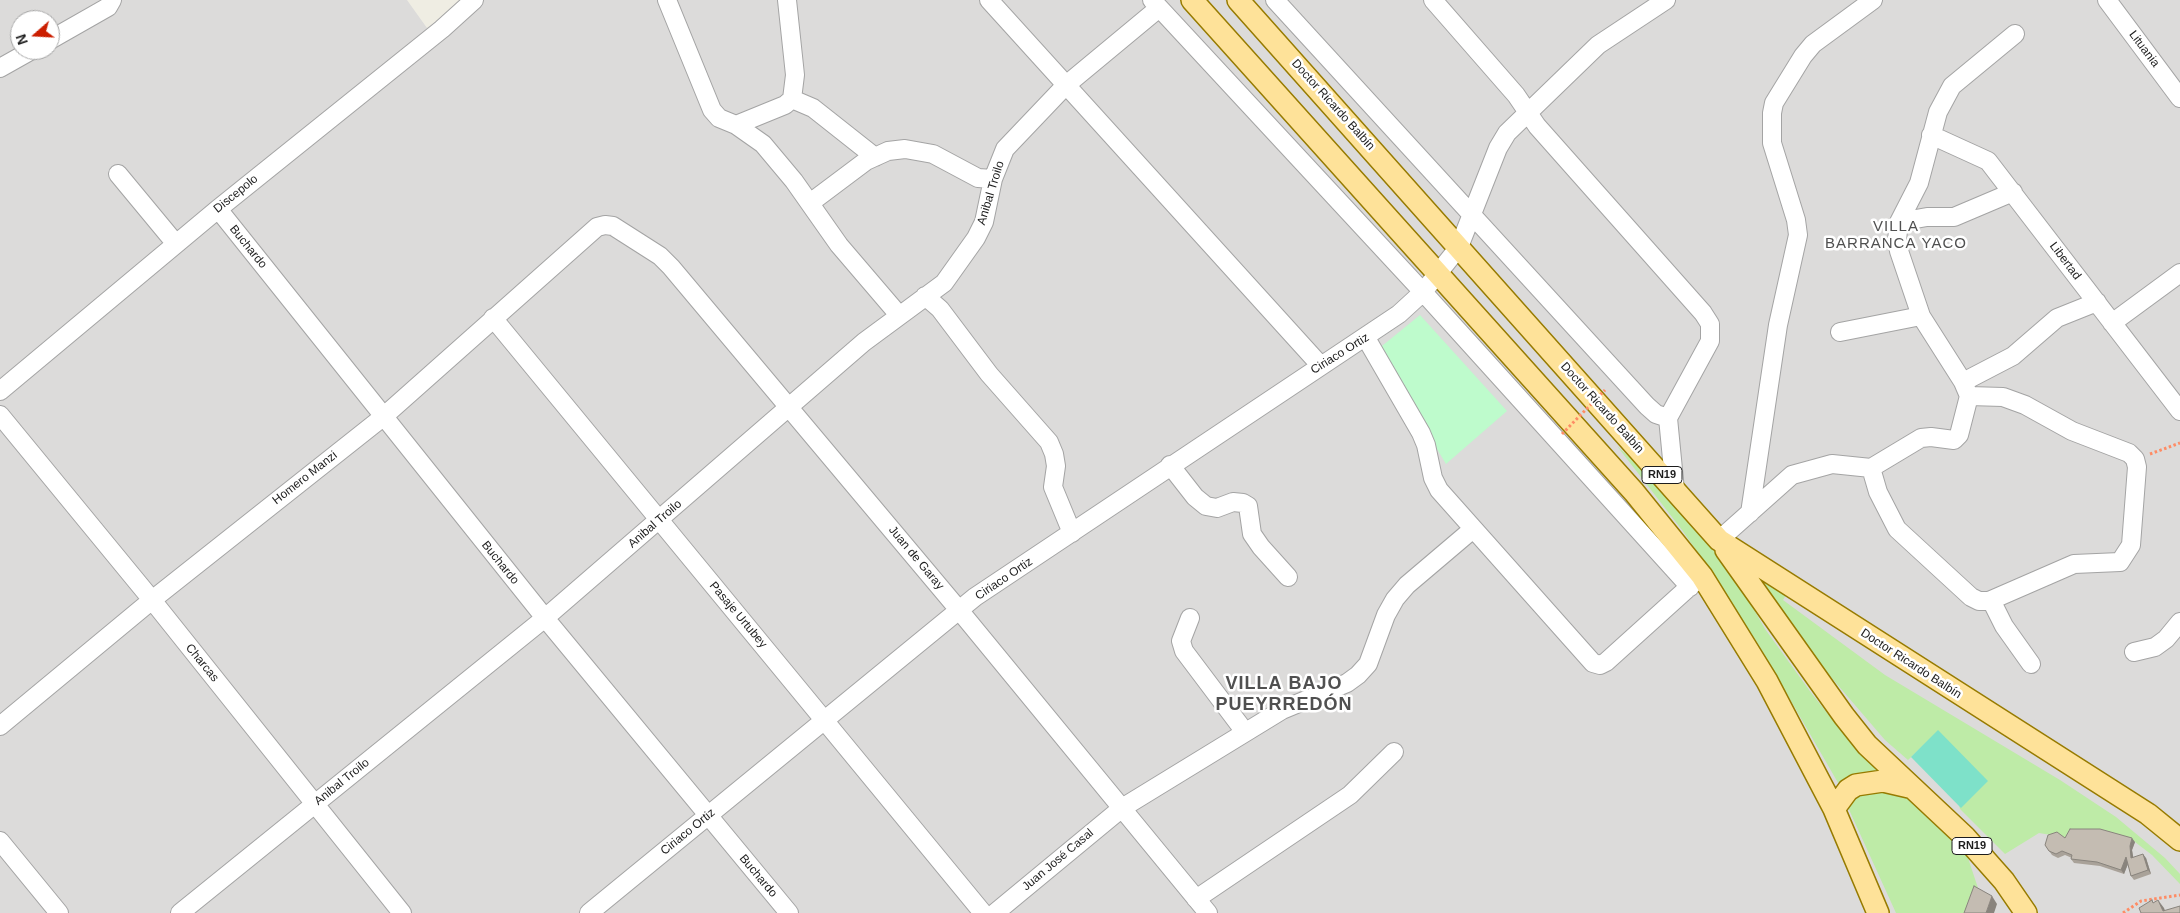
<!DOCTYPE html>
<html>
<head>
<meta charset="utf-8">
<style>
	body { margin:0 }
	#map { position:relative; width:2180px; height:913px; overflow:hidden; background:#efede3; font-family:Helvetica,sans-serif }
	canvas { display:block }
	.north { position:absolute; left:10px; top:10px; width:50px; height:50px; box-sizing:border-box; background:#fff; border:1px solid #a5a5a5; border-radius:50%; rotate:251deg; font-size:14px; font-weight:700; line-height:20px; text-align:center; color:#1d1d1d }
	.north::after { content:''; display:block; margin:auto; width:18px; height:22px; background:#cb1e00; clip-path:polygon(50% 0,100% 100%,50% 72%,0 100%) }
</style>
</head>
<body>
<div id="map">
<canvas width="2180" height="913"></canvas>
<div class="north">N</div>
</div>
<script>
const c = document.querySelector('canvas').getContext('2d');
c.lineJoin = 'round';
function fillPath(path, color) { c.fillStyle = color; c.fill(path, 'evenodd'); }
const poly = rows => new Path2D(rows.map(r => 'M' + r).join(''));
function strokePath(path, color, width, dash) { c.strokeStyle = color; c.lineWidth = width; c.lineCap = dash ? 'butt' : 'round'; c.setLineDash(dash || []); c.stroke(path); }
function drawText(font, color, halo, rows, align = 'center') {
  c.font = font + ' Helvetica,sans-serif'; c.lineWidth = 5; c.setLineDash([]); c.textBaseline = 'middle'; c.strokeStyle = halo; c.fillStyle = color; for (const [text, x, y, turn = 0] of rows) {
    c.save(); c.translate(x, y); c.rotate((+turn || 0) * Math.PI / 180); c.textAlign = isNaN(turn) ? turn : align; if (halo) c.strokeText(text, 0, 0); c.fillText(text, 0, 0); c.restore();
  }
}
fillPath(poly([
	[0,0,407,0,427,28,464,0,2180,0,2180,913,0,913],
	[20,20,50,20,50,50,20,50]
]), '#dcdbda');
fillPath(poly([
	[1617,446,1687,508,1724,557,1765,629,1812,694,1848,739,1881,772,1841,788,1760,647,1713,574,1682,530],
	[1750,563,1789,590,1783,600,1885,675,2060,780,2116,817,2165,858,2180,874,2180,884,2152,855,2135,842,2103,833,2068,842,2057,836,2039,833,2005,854,1960,809,1938,731,1908,760,1885,740,1818,662],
	[1906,789,1967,855,1980,894,1973,913,1896,913,1846,803,1852,793]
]), '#beeba7');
fillPath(poly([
	[1420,315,1507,411,1446,464,1377,350]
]), '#befbcc');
fillPath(poly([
	[1938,730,1988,781,1961,808,1911,757]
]), '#7ee1c9');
const minor = poly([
	[667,0,712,110,719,118,736,125,763,144,794,181,839,245,898,314],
	[989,0,1321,366],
	[1152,0,1423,292,1690,587],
	[1275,0,1647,406,1656,414,1668,418],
	[1433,0,1516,95,1537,126,1703,313,1710,324,1710,341,1668,418,1675,490],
	[2107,0,2180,98],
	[50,40,108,7,112,0],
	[0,68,32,50],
	[792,99,813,108,875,157],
	[736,125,785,105,792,99,795,75,787,0],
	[1931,135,1988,161,2180,411],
	[118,174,176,244],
	[810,203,866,161,888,151,905,149,933,154,978,178,993,179],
	[218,209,545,618,789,913],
	[1899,222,1927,217,1954,217,2013,192],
	[925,296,940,309,989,374,1049,442,1054,454,1056,466,1053,487,1072,533],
	[493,318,983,913],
	[2112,323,2180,273],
	[1840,332,1921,316],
	[1366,338,1421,433,1426,445,1433,478,1439,490,1593,663,1600,665,1606,662,1698,579],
	[1963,382,2013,356,2057,318,2097,302],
	[0,391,218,209,442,29,474,0],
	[1969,396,1963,382,1921,316,1899,251,1897,240,1899,222,1919,183,1938,112,1952,86,2015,34],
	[0,415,152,600,402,913],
	[1170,465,1195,497,1206,506,1217,508,1233,502,1243,503,1248,506,1252,534,1261,547,1288,577],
	[1750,513,1778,325,1798,235,1796,220,1772,143,1772,113,1774,103,1803,56,1813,44,1873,0],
	[1719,540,1792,475,1832,464,1871,468,1921,438,1931,437,1954,440,1959,435,1969,396,2003,397,2025,405,2072,431,2129,453,2135,459,2137,467,2131,545,2120,562,2074,564,1989,601,1979,601,1971,597,1897,529,1878,492,1871,468],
	[1991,600,2004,626,2031,664],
	[1190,618,1181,641,1184,651,1245,732],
	[2134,652,2155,647,2166,639,2180,622],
	[0,726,152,600,383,417,597,227,605,225,613,226,660,256,671,267,959,610,1208,913],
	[0,841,59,913],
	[1196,899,1350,795,1394,752],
	[180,913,545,618,864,342,944,283,976,238,984,222,993,179,1005,149,1065,86,1159,8],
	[589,913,975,597,1399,314,1423,292,1459,247,1498,148,1507,133,1598,45,1666,0],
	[995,913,1122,808,1282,710,1347,683,1358,675,1368,664,1386,615,1395,599,1407,585,1473,529]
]);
const major = poly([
	[1192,0,1634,492,1702,576,1767,681,1834,809,1878,913],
	[1238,0,1719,540,2148,814,2180,840],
	[1726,550,1844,716,1867,745,1965,837,2004,881,2026,913],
	[1834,809,1848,790,1856,785,1883,781,1909,787]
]);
strokePath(minor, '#a4a4a4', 20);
strokePath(major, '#977b00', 24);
strokePath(poly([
	[2150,454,2180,443],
	[2123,913,2141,901,2180,895]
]), '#fe8c65', 3, [2.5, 2.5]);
strokePath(minor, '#fff', 18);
strokePath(major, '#fee299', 21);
strokePath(poly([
	[1562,434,1605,390]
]), '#fe8c65', 3, [2.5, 2.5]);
fillPath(poly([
	[2065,838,2135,842,2132,850,2133,857,2146,858,2151,874,2134,880,2131,876,2128,864,2124,874,2100,866,2074,863,2071,859,2072,858,2065,855,2058,858,2052,855,2045,845]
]), '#a9a299');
fillPath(poly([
	[2132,838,2135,842,2132,850,2134,862,2131,858,2130,846],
	[2143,854,2146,858,2151,874,2148,870],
	[2126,857,2129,861,2124,874,2121,870],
	[1992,896,1997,904,1994,913,1986,913],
	[2158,900,2164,908,2166,913,2163,911]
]), '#89847d');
const building = poly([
	[2070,829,2100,829,2132,838,2130,846,2131,858,2143,854,2148,870,2131,876,2126,857,2121,870,2097,862,2071,859,2072,855,2062,851,2056,854,2049,851,2045,845,2048,835,2057,832,2065,838,2070,829],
	[1974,886,1992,896,1986,913,1964,913,1974,886],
	[2152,900,2153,903,2158,900,2163,911,2180,906,2180,913,2141,913,2139,908,2152,900]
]);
fillPath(building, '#c4bcb2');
strokePath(building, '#89847d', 1);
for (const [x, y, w] of [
	[1662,475,40],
	[1972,846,40]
]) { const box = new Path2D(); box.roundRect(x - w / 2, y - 8.5, w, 17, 4); c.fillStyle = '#fff'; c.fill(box); strokePath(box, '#1d1d1d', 1); }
drawText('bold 11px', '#1d1d1d', null, [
	["RN19",1662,475],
	["RN19",1972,846]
]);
drawText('12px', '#1d1d1d', '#fff', [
	["Lituania",2144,49,53],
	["Doctor Ricardo Balbín",1333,105,48],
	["Anibal Troilo",991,193,-73],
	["Discepolo",236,194,-39],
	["Buchardo",248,247,51],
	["Libertad",2065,261,53],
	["Ciriaco Ortiz",1340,354,-32],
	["Doctor Ricardo Balbín",1602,408,48],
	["Homero Manzi",305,478,-38],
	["Anibal Troilo",655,524,-41],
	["Juan de Garay",916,558,50],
	["Buchardo",500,563,51],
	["Ciriaco Ortiz",1004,579,-34],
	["Pasaje Urtubey",738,615,50],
	["Charcas",202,663,51],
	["Doctor Ricardo Balbín",1911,664,33],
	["Anibal Troilo",342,782,-39],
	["Ciriaco Ortiz",688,832,-39],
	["Juan José Casal",1058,860,-40],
	["Buchardo",758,876,50]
]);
c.letterSpacing = '1px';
drawText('15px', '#505050', '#fff', [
	["VILLA",1896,227],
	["BARRANCA YACO",1896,244]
]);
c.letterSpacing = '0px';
c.letterSpacing = '1px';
drawText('bold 18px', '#505050', '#fff', [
	["VILLA BAJO",1284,684],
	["PUEYRREDÓN",1284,705]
]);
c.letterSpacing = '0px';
</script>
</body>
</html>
